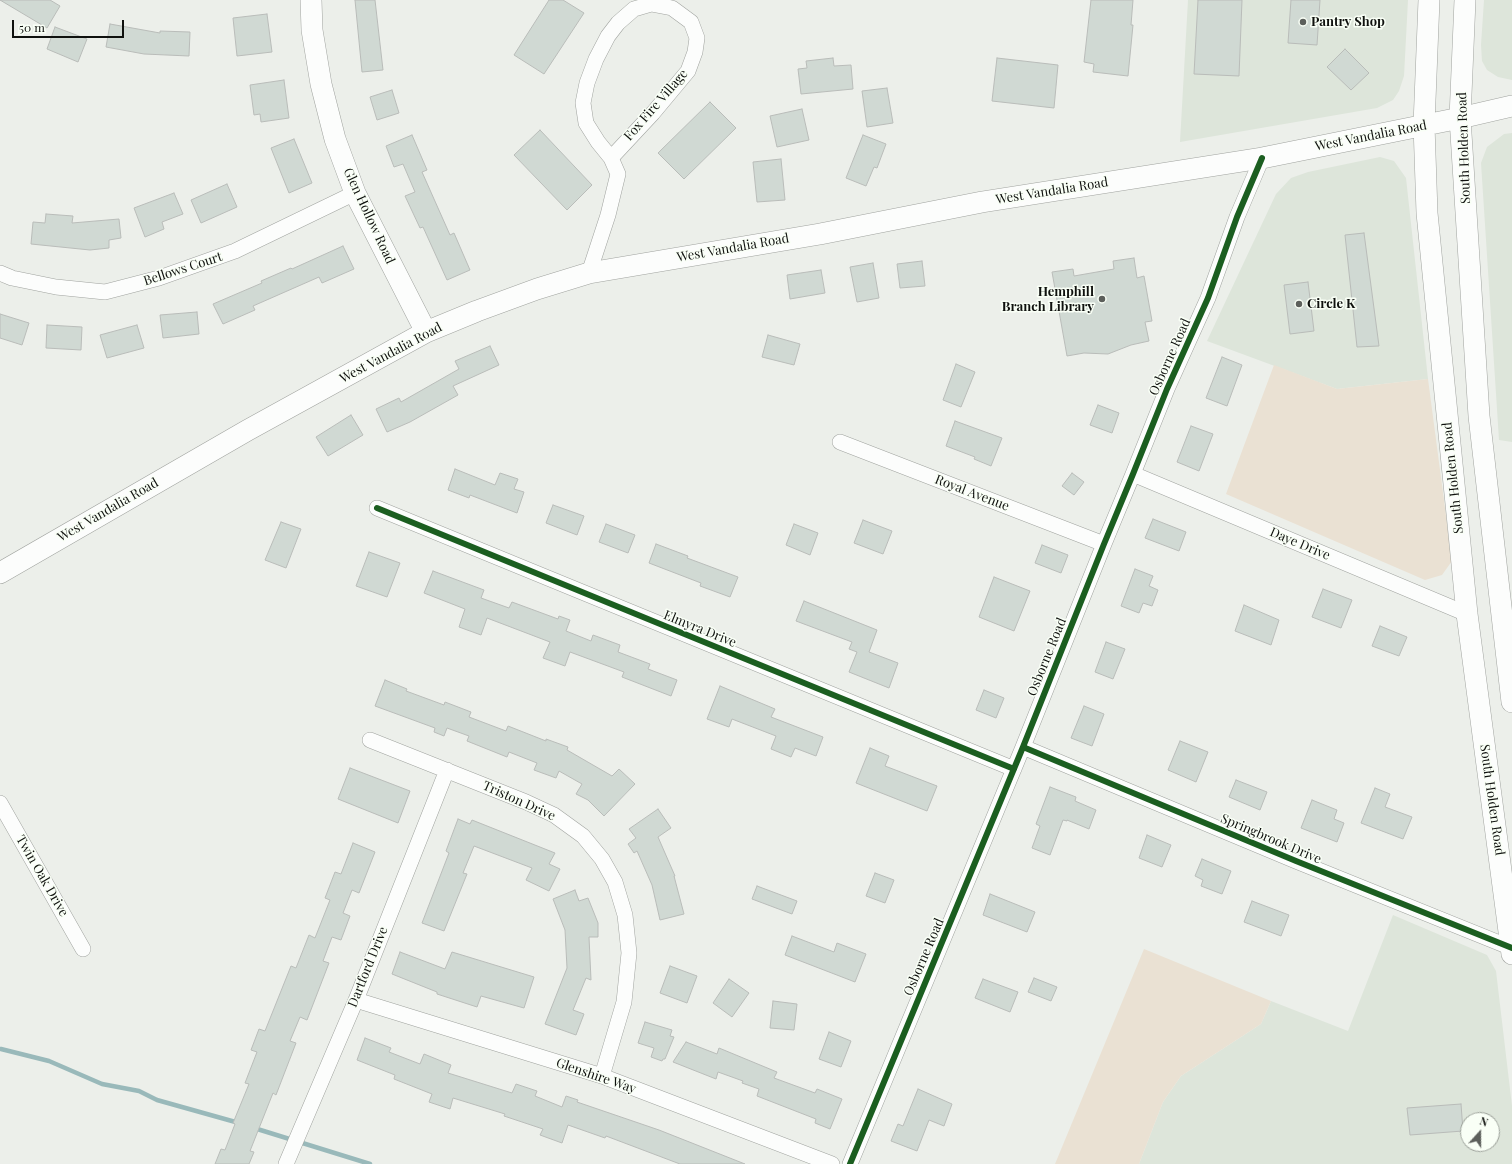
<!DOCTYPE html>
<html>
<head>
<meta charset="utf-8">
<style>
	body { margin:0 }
	#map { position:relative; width:1512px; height:1164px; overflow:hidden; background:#ecefea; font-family:"Playfair Display",serif }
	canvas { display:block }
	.north { position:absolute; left:1460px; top:1112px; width:40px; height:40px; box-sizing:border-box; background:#f9fff6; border:1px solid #9ba099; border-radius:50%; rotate:21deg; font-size:11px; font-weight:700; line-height:16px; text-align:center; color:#0f110e }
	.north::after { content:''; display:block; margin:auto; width:14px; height:18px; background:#5c5f5b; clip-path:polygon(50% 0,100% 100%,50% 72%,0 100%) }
	.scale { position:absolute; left:12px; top:20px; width:112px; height:18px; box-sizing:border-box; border:2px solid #0f110e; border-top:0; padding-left:5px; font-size:12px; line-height:14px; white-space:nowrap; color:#0f110e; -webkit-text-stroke:3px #f9fff6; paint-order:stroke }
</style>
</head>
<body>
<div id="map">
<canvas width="1512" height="1164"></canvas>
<div class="north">N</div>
<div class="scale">50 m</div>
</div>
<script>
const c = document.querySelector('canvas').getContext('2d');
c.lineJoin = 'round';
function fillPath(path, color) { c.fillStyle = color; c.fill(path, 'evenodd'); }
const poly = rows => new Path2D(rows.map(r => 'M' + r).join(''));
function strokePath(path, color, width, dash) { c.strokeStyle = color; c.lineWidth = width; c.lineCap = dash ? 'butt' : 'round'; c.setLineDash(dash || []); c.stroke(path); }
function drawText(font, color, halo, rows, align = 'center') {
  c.font = font + ' "Playfair Display",serif'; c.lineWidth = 3; c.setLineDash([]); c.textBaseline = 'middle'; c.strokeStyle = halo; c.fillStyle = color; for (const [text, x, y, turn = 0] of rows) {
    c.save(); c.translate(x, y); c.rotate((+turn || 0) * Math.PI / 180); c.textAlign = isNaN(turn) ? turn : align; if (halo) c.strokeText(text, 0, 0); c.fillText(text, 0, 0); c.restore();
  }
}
fillPath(poly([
	[1188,0,1408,0,1404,76,1399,91,1393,100,1377,108,1180,142],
	[1484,0,1512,0,1512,80,1498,77,1487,70,1482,61,1481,45],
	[1512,133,1512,442,1499,440,1481,163,1487,147,1504,134],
	[1380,157,1394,161,1406,178,1428,379,1337,389,1207,341,1276,194,1291,178,1308,172],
	[1393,915,1487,955,1496,971,1512,1106,1512,1164,1139,1164,1163,1102,1181,1076,1261,1024,1271,1001,1348,1031],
	[1468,1120,1492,1120,1492,1144,1468,1144]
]), '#dde5da');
fillPath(poly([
	[1274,365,1337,389,1428,379,1452,561,1442,575,1425,580,1226,494],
	[1144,949,1271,1001,1261,1024,1181,1076,1163,1102,1139,1164,1055,1164]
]), '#eae1d3');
strokePath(poly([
	[1,1049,49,1061,102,1084,139,1091,157,1100,239,1123],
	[254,1128,370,1164]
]), '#99b9ba', 4.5);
const building = poly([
	[0,0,50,0,60,6,47,28,0,0],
	[355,0,375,0,383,70,362,72,355,0],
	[549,0,563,0,584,13,544,74,514,55,549,0],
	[1091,0,1133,0,1131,25,1133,25,1128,76,1093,72,1094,64,1084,62,1091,0],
	[1198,0,1242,0,1239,76,1194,74,1198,0],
	[1291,0,1320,0,1317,45,1288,43,1291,0],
	[267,14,272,52,237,56,233,18,267,14],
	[110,24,160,33,160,31,190,32,189,56,144,54,106,47,110,24],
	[55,27,87,39,78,62,47,49,55,27],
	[1345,49,1369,73,1351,90,1327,67,1345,49],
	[833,58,834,66,851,65,853,89,801,94,798,69,807,68,806,61,833,58],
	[997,58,1058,65,1054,108,992,101,997,58],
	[284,80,289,118,261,122,260,114,254,115,250,85,284,80],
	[887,88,893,123,867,127,862,91,887,88],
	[392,90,399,113,377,120,370,97,392,90],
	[710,102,736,128,684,179,658,153,710,102],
	[802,109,809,140,777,147,770,116,802,109],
	[540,130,592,185,567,210,514,155,540,130],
	[412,135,427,170,422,172,450,235,454,233,470,270,447,280,423,227,420,228,405,196,415,192,403,164,394,167,386,146,412,135],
	[863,135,886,144,877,168,874,167,866,186,846,178,863,135],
	[294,139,312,183,289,193,271,148,294,139],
	[781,159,785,200,757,202,753,162,781,159],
	[227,184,237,207,201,223,191,200,227,184],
	[174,193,183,214,162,222,164,229,145,237,134,208,174,193],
	[46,214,73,216,72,223,119,219,121,238,109,240,109,248,90,250,31,244,33,222,45,223,46,214],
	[1364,233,1379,346,1357,347,1345,235,1364,233],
	[343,246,354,269,322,283,319,277,253,306,255,310,223,324,213,304,262,283,261,281,291,268,292,269,343,246],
	[1134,258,1137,278,1144,276,1152,321,1145,322,1149,341,1131,345,1108,354,1084,353,1067,356,1052,272,1073,269,1074,276,1114,269,1113,261,1134,258],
	[922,261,925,286,900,288,897,264,922,261],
	[873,263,879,298,857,302,850,267,873,263],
	[821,270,825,293,790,299,787,275,821,270],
	[1308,282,1314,331,1290,334,1284,285,1308,282],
	[197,312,199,334,163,338,160,315,197,312],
	[0,314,29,323,22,345,0,338,0,314],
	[47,325,82,327,81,350,46,348,47,325],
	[137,325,144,348,107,358,100,335,137,325],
	[768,335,800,344,794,365,762,357,768,335],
	[490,346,499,365,453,386,458,395,410,422,387,432,376,409,399,398,401,402,459,369,455,361,490,346],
	[1222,357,1242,365,1227,406,1206,398,1222,357],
	[956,364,975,372,961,407,943,400,956,364],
	[1098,405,1119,413,1112,433,1090,425,1098,405],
	[351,415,363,435,328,456,316,437,351,415],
	[955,421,1002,438,991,466,974,459,975,457,946,446,955,421],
	[1191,426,1213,434,1199,471,1177,462,1191,426],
	[455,469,495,485,500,473,518,479,514,489,524,492,517,513,470,495,469,498,448,490,455,469],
	[1072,473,1084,482,1074,495,1062,486,1072,473],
	[553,505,584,516,577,535,546,523,553,505],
	[1153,519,1186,532,1179,551,1145,538,1153,519],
	[863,520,892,531,883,554,854,543,863,520],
	[281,522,301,529,286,568,265,560,281,522],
	[606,524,635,535,628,553,599,542,606,524],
	[794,524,818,533,810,555,786,545,794,524],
	[656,544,688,556,687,558,738,577,730,597,700,586,701,583,649,563,656,544],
	[1042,545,1068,555,1061,573,1035,563,1042,545],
	[369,552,400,563,387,597,356,586,369,552],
	[1135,569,1153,576,1149,586,1158,590,1152,606,1143,603,1139,613,1121,606,1135,569],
	[433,571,484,590,481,598,509,608,512,602,558,619,559,616,570,620,566,631,591,641,593,635,620,645,618,652,650,664,648,669,677,680,671,696,622,677,624,672,570,652,565,666,543,658,550,642,487,618,481,635,459,627,465,609,424,593,433,571],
	[994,577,1030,591,1014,631,979,617,994,577],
	[1323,589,1352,600,1341,628,1312,617,1323,589],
	[804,601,877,630,869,652,898,663,889,688,849,672,857,652,849,649,852,642,796,621,804,601],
	[1244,605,1279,620,1271,645,1235,631,1244,605],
	[1380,626,1407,637,1399,656,1372,646,1380,626],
	[1106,642,1125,649,1113,679,1095,672,1106,642],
	[385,680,407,689,406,691,444,705,445,702,471,712,469,717,506,731,508,726,546,741,546,739,568,747,567,750,612,776,619,769,635,784,604,816,588,800,576,794,582,784,559,771,556,778,534,770,537,763,509,752,507,757,467,741,469,736,447,728,444,736,434,732,435,728,375,706,385,680],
	[720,686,775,709,771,717,823,737,816,756,795,748,791,757,771,749,776,736,732,719,729,727,707,719,720,686],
	[984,690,1004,698,996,718,976,710,984,690],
	[1084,706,1104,714,1092,746,1071,738,1084,706],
	[1180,741,1208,752,1196,782,1168,770,1180,741],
	[870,748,889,756,885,766,937,786,927,811,856,783,870,748],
	[350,768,410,791,398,823,338,799,350,768],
	[1236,780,1267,792,1260,810,1229,797,1236,780],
	[1050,787,1076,797,1075,801,1096,810,1089,829,1067,820,1067,821,1063,820,1050,855,1032,848,1040,826,1036,824,1050,787],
	[1375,788,1390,794,1385,807,1412,817,1403,839,1361,823,1375,788],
	[1312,800,1337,810,1334,819,1344,823,1337,842,1301,828,1312,800],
	[658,809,671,828,658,837,675,876,674,876,684,914,660,920,652,885,637,851,634,853,628,844,636,838,629,829,658,809],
	[458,819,470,824,472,820,555,853,549,864,560,869,549,891,526,880,532,868,474,846,463,873,467,874,444,931,422,923,449,853,446,851,458,819],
	[1147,835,1171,845,1162,867,1139,858,1147,835],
	[353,843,375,852,359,893,352,890,343,913,350,916,341,940,332,937,323,961,329,963,307,1020,300,1017,290,1041,296,1043,276,1095,273,1093,250,1151,254,1152,249,1164,215,1164,221,1149,225,1150,235,1124,233,1123,249,1084,245,1083,257,1052,251,1050,259,1029,265,1031,291,966,296,968,309,935,315,938,330,900,325,898,335,872,341,874,353,843],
	[1202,859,1231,871,1222,894,1201,886,1203,880,1195,876,1202,859],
	[875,873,894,880,885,903,866,896,875,873],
	[757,886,797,901,792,914,752,899,757,886],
	[575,890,579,901,588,898,598,923,598,937,589,937,591,980,586,978,573,1010,584,1014,576,1035,545,1024,567,968,565,930,553,899,575,890],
	[990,894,1035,912,1027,932,983,915,990,894],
	[1252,901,1289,915,1281,936,1244,922,1252,901],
	[792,936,834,952,837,943,866,954,855,982,785,955,792,936],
	[400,952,445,969,452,952,534,977,524,1008,481,996,477,1007,437,994,437,992,392,974,400,952],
	[670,966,697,976,687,1003,660,993,670,966],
	[1034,978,1057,987,1051,1001,1028,992,1034,978],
	[729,979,749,993,732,1017,713,1003,729,979],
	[983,979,1018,992,1010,1012,975,998,983,979],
	[773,1001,797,1004,794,1030,770,1028,773,1001],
	[645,1022,672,1030,670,1036,674,1037,665,1059,663,1059,662,1061,651,1057,654,1048,638,1043,645,1022],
	[829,1032,851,1041,841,1067,819,1059,829,1032],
	[365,1038,391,1048,389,1052,420,1064,424,1054,451,1065,448,1073,512,1093,516,1084,537,1091,535,1096,562,1107,566,1096,578,1100,577,1102,659,1130,745,1164,680,1164,606,1136,605,1138,568,1125,562,1143,540,1135,543,1129,504,1116,505,1114,453,1098,450,1109,429,1102,432,1094,394,1079,395,1075,357,1060,365,1038],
	[686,1042,717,1054,719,1048,777,1072,774,1078,815,1093,817,1089,842,1099,830,1129,815,1123,816,1119,757,1096,759,1089,742,1083,743,1081,718,1072,716,1079,673,1062,686,1042],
	[918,1089,952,1104,944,1126,929,1120,917,1151,891,1141,898,1124,903,1126,918,1089],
	[1461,1104,1463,1131,1410,1135,1407,1108,1461,1104]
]);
fillPath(building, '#d0d9d3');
strokePath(building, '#b9bcb9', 1);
const street = poly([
	[0,273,12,278,56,287,105,292,159,278,235,251,355,193],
	[589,273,608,215,618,174,611,158,598,142,586,123,583,103,587,83,596,59,608,36,618,23,634,9,651,4,672,8,691,22,697,38,695,52,688,71,653,113,611,158],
	[840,442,1104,544],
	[1133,474,1467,614],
	[377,508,1014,769],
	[370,740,526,802,554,815,583,836,602,859,615,882,625,915,629,953,624,1002,602,1076],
	[1023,747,1296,861,1512,948],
	[0,803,83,949],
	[356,1000,602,1076,832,1164],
	[286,1164,356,1000,447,770],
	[850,1164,1023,747,1104,544,1133,474,1167,389,1208,298,1237,217,1262,158]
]);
const secondary = poly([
	[311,0,312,30,321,84,335,139,355,193,426,332],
	[1429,0,1424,125,1427,213,1467,614,1512,954],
	[1465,0,1460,118,1479,416,1512,702],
	[0,573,248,430,426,332,477,311,537,289,589,273,820,234,982,202,1262,158,1460,118,1512,106]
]);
strokePath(street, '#a0a39f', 16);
strokePath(secondary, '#a0a39f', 22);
strokePath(street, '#fcfdfc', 15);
strokePath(secondary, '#fcfdfc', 21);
strokePath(poly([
	[377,508,1014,769],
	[1023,747,1296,861,1512,948],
	[850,1164,1023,747,1104,544,1133,474,1167,389,1208,298,1237,217,1262,158]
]), '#1b5e20', 6);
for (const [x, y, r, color] of [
	[1303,22,4,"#5c5f5b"],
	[1102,299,4,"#5c5f5b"],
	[1299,304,4,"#5c5f5b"]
]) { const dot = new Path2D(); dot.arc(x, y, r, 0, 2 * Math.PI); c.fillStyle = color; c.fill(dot); strokePath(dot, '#f9fff6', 1.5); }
drawText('bold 13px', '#0f110e', '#f9fff6', [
	["Pantry Shop",1311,22],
	["Hemphill",1094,292,"right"],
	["Branch Library",1094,307,"right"],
	["Circle K",1307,304]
], 'left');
drawText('13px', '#0f110e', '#f9fff6', [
	["Fox Fire Village",656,105,-49],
	["West Vandalia Road",1371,136,-11],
	["South Holden Road",1464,148,-92],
	["West Vandalia Road",1052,191,-9],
	["Glen Hollow Road",369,216,65],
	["West Vandalia Road",733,248,-10],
	["Bellows Court",183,269,-18],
	["West Vandalia Road",391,353,-28],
	["Osborne Road",1170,357,-66],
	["South Holden Road",1453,478,-96],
	["Royal Avenue",972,493,21],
	["West Vandalia Road",108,510,-30],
	["Daye Drive",1300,544,23],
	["Elmyra Drive",700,629,22],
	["Osborne Road",1047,657,-68],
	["South Holden Road",1492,800,82],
	["Triston Drive",519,801,24],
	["Springbrook Drive",1271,839,23],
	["Twin Oak Drive",42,876,60],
	["Osborne Road",924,957,-67],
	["Dartford Drive",368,967,-68],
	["Glenshire Way",596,1076,19]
]);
</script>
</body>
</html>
